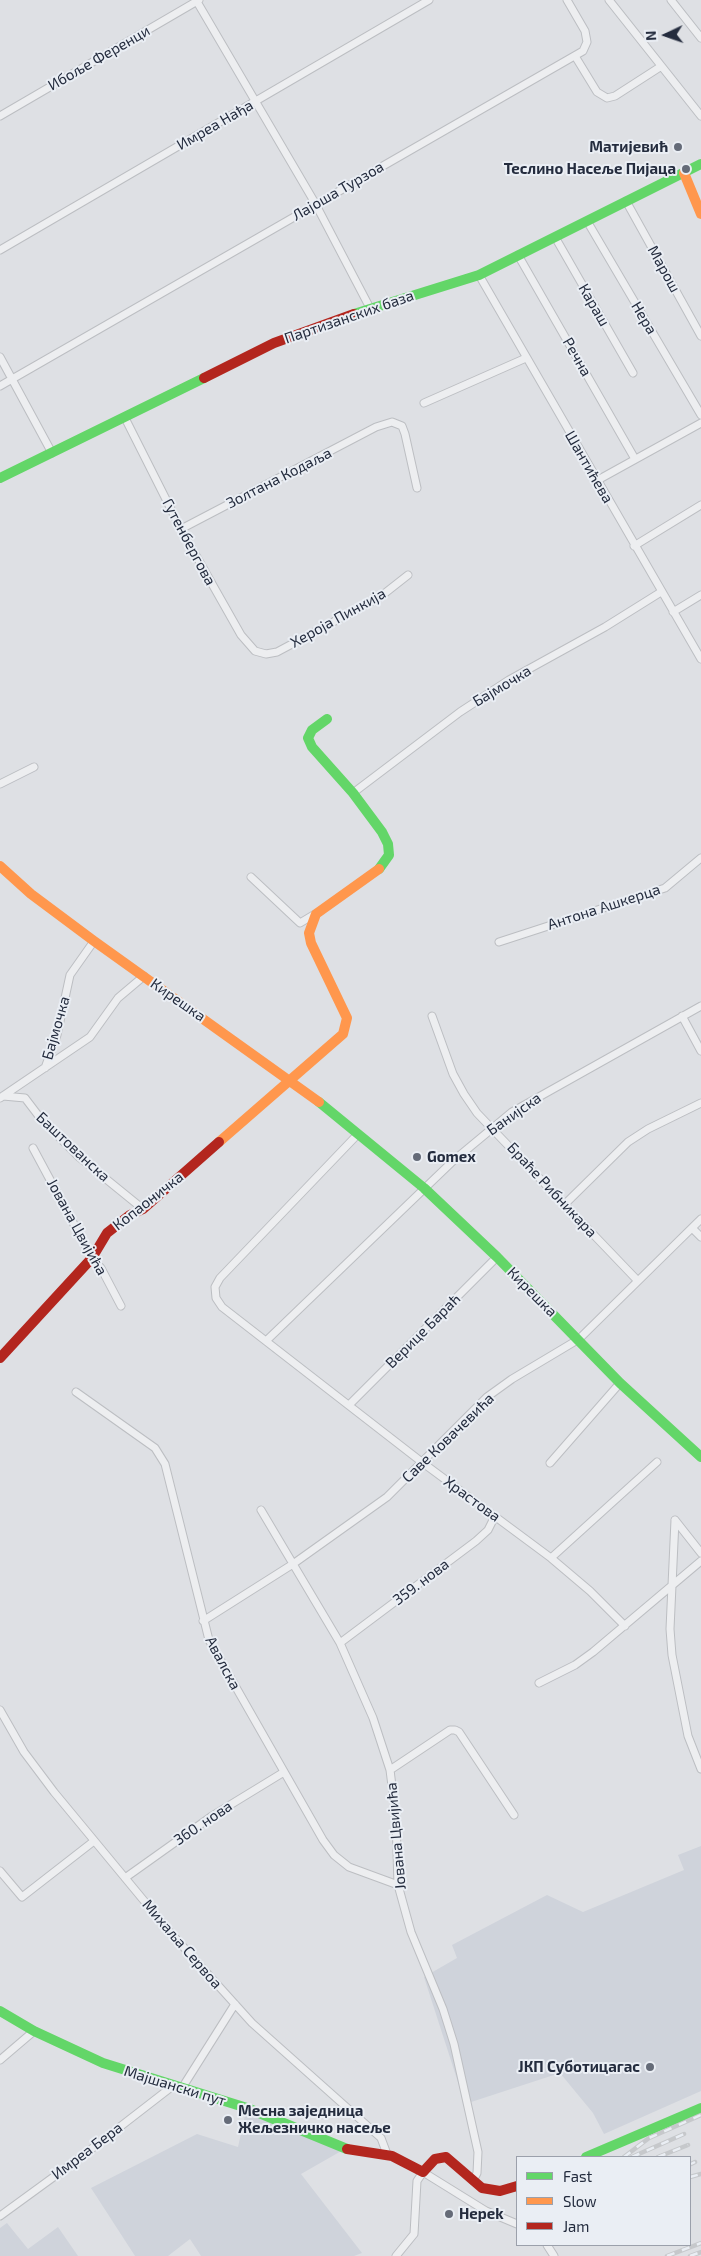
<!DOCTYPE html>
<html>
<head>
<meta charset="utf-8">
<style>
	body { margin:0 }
	#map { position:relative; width:701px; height:2256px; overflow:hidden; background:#dee0e4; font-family:"Exo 2",sans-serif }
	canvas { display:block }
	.legend { position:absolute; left:516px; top:2156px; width:175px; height:90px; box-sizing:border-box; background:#eaeef4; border:1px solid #9ba0ab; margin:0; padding:6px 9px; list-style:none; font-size:15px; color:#242c3e }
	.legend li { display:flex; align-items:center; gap:10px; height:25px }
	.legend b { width:25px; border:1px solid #9ba0ab }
	.north { position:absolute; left:641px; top:10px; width:50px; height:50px; -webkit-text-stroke:4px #eaeef4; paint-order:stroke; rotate:267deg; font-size:14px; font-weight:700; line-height:20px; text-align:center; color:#242c3e }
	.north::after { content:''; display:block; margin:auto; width:18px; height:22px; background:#242c3e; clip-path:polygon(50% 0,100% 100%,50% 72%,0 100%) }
</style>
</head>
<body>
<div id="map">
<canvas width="701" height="2256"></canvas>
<ul class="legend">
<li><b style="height:6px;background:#63d668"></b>Fast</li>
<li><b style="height:6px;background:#ff974d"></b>Slow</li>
<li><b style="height:6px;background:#b3261e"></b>Jam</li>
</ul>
<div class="north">N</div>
</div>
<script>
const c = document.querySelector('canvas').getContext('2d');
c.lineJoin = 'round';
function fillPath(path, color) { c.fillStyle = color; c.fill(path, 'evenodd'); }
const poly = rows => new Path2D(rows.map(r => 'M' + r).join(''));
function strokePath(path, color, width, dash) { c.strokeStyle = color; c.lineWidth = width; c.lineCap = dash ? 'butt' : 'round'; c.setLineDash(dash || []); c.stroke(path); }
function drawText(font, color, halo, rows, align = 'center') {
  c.font = font + ' "Exo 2",sans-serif'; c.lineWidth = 4; c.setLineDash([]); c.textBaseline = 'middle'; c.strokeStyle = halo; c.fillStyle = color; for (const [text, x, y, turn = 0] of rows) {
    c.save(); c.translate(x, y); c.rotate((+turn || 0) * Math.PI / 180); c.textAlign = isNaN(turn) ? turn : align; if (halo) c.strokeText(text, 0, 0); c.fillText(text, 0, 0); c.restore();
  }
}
fillPath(poly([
	[701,1846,701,2091,604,2134,593,2113,560,2073,465,2104,424,1977,457,1958,452,1945,547,1895,583,1912,684,1870,678,1855],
	[246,2111,343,2150,301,2174,362,2253,354,2256,201,2256,190,2239,168,2256,135,2256,91,2188,197,2134,238,2147],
	[7,2223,28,2249,58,2227,78,2256,0,2256,0,2228]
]), '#cfd3db');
const street = poly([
	[196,0,315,203,370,308],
	[609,0,701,116],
	[671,0,701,38],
	[575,56,597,92,607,98,615,96,660,67],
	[0,116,199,0],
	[626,201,701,336],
	[587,221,701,415],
	[555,237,633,373],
	[0,250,429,0],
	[518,255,635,459],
	[479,275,701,659],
	[0,357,52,453],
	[0,386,583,51,587,42,585,31,567,0],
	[424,403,526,358],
	[125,418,181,529,241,635,255,651,266,654,277,652,380,597,408,575],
	[596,481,701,423],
	[181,529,376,427,392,422,402,426,405,434,417,488],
	[634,546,701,505],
	[673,612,701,595],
	[0,784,34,767],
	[353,793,460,712,509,680,605,627,661,592],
	[251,877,300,923,315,914],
	[499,942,665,888,701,858],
	[432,1016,453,1074,464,1094,477,1113,637,1280],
	[682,1016,701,1051],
	[45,1068,57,1035,70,975,94,941],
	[3,1096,25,1098,41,1119,79,1157,143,1209],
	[0,1098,90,1037,118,998,144,976],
	[358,1134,220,1278,215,1287,216,1298,222,1307,423,1463,551,1558,590,1591,625,1626],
	[33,1148,92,1258,101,1268,121,1306],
	[565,1204,628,1142,648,1129,701,1103],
	[692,1228,701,1237],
	[266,1341,453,1161,512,1112,701,1006],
	[76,1392,155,1448,165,1464,209,1640,323,1840,334,1855,349,1867,398,1885],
	[349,1405,497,1257],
	[550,1463,620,1383],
	[261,1510,340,1643,373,1718,390,1770,396,1818,398,1885,411,1932,443,2009,454,2044,478,2152,477,2173,473,2181],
	[675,1520,670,1629,672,1655,688,1736,701,1769],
	[675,1520,701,1553],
	[551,1558,657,1462],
	[203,1621,293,1564,387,1497,487,1397,512,1379,579,1339,701,1219],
	[340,1643,476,1541,488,1530,495,1516],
	[539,1683,575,1665,593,1652,701,1561],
	[0,1710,24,1752,54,1792,169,1931,252,2023,381,2138,387,2154],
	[390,1770,450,1730,455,1730,459,1732,514,1815],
	[0,1871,22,1897,94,1841],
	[125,1878,212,1816,284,1772],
	[0,2060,34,2031],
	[182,2088,235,2004],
	[0,2216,81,2157,174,2085],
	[547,2245,554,2256],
	[396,2256,414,2234,417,2181,423,2172,486,2211,517,2224]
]);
strokePath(street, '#bcbec2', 9);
strokePath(street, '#edeef0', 7);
strokePath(poly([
	[354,314,479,275,701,164],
	[0,478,204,378],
	[327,719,312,730,308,738,312,747,353,793,382,832,388,844,389,855,379,869],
	[319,1102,424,1188,497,1257,620,1383,701,1457],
	[0,2011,34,2031,103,2063,247,2108,347,2149],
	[586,2157,701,2108]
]), '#63d668', 10);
strokePath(poly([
	[684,173,701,214],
	[0,866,31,894,94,941,319,1102],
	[219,1142,343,1034,347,1018,311,943,309,933,316,914,379,869]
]), '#ff974d', 10);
strokePath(poly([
	[204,378,274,343,354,314],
	[0,1358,92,1258,107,1233,130,1215,143,1209,219,1142],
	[347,2149,392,2156,423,2172,435,2159,446,2157,482,2188,500,2191,517,2186]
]), '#b3261e', 10);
const rail = poly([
	[624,2157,649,2138,701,2115],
	[632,2157,684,2134],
	[658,2157,688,2145],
	[691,2164,695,2162],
	[690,2177,701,2174],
	[667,2256,701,2243],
	[690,2256,701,2252]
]);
strokePath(rail, '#c6c8cb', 4.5);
strokePath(rail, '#eaeef4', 2.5, [8]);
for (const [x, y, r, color] of [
	[678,147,5,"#656b78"],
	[686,169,5,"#656b78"],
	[417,1157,5,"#656b78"],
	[650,2067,5,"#656b78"],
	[228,2120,5,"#656b78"],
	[449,2214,5,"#656b78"]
]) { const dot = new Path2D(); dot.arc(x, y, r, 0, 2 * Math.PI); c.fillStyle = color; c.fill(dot); strokePath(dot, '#eaeef4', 2); }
drawText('15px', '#242c3e', '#eaeef4', [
	["Ибоље Ференци",99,58,-30],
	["Имреа Нађа",215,125,-30],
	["Лајоша Турзоа",338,191,-30],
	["Марош",664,269,61],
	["Караш",594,305,60],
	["Партизанских база",349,317,-19],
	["Нера",644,318,59],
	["Речна",577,357,60],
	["Шантићева",589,467,60],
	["Золтана Кодаља",279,478,-27],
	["Гутенбергова",189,542,62],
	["Хероја Пинкија",338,618,-29],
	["Бајмочка",502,686,-31],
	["Антона Ашкерца",604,907,-18],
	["Кирешка",178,1000,35],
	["Бајмочка",56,1028,-74],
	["Банијска",514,1114,-35],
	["Баштованска",73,1147,43],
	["Браће Рибникара",552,1190,47],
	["Копаоничка",148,1201,-38],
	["Јована Цвијића",77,1227,61],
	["Кирешка",532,1292,45],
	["Верице Бараћ",423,1331,-45],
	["Саве Ковачевића",448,1438,-44],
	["Храстова",472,1499,36],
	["359. нова",421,1582,-37],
	["Авалска",223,1663,62],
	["360. нова",203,1823,-34],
	["Јована Цвијића",396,1836,-95],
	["Михаља Сервоа",182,1944,49],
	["Мајшански пут",175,2086,17],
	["Имреа Бера",87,2151,-37]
]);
drawText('bold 15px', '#242c3e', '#eaeef4', [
	["Матијевић",668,147],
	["Теслино Насеље Пијаца",676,169],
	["Gomex",427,1157,"left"],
	["ЈКП Суботицагас",640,2067],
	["Месна заједница",238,2111,"left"],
	["Жељезничко насеље",238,2128,"left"],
	["Hepek",459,2214,"left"]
], 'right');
</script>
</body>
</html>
